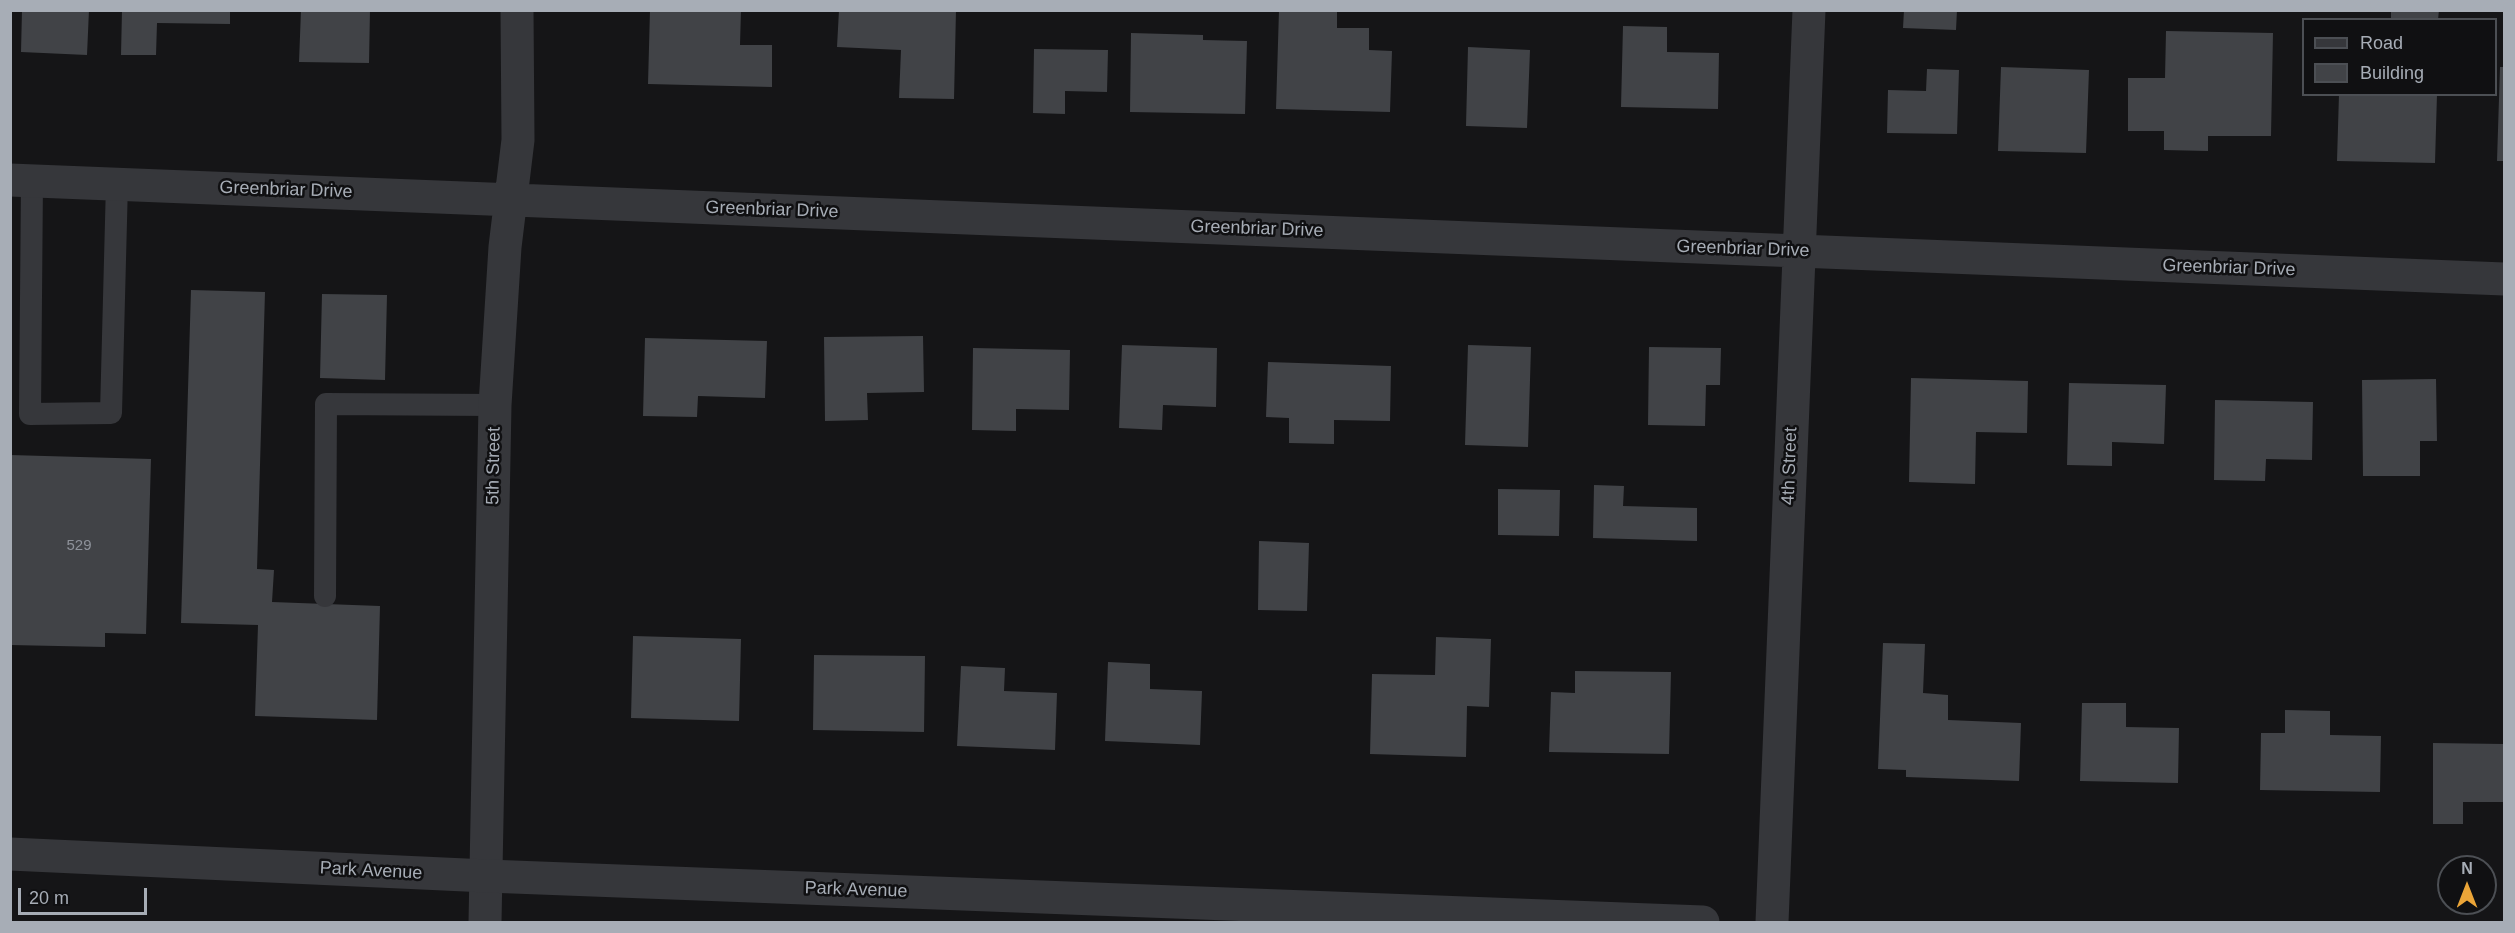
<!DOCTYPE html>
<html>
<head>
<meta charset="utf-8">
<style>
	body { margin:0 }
	#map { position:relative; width:2515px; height:933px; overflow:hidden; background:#151517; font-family:Arial,sans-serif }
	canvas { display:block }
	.frame { position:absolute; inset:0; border:12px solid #a7adb6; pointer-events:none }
	.legend { position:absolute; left:2302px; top:18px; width:195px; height:78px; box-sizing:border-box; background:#101012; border:2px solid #4c4f54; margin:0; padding:8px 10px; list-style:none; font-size:18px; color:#a7adb6 }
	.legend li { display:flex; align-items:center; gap:12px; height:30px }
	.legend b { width:30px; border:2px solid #4c4f54 }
	.north { position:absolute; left:2437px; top:855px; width:60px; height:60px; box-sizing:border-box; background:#101012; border:2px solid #4c4f54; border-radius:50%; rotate:0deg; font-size:16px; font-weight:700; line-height:24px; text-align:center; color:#a7adb6 }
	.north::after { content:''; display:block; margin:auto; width:21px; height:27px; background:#eba538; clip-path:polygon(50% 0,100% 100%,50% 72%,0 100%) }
	.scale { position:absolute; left:18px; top:888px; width:129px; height:27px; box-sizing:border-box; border:3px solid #a7adb6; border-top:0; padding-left:8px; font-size:18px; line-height:21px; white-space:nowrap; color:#a7adb6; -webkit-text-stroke:4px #101012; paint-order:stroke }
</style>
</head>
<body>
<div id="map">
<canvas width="2515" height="933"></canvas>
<div class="frame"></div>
<ul class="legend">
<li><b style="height:8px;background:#36373b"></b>Road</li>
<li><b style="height:16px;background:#414347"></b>Building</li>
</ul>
<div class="north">N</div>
<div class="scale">20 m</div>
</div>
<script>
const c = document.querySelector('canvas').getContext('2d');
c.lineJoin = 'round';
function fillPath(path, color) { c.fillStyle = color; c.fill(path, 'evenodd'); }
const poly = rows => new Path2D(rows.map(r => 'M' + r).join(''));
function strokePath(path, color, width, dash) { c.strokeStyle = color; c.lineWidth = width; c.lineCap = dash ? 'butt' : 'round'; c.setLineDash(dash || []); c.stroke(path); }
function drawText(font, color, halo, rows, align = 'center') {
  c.font = font + ' Arial,sans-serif'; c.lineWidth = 5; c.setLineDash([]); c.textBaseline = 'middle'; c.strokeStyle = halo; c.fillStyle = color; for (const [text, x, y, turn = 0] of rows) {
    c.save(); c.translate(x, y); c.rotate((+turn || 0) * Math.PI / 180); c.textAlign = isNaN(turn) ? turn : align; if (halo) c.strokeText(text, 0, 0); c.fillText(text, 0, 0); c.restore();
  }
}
fillPath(poly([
	[22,10,89,10,87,55,21,52],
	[122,10,230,10,230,24,157,23,156,55,121,55],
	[301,10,370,10,369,63,299,62],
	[650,10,741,10,740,45,772,45,772,87,648,84],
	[839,10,956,10,954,99,899,98,901,50,837,47],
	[1279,10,1337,10,1337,28,1369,28,1369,50,1392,51,1390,112,1276,109],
	[1904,10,1957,10,1956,30,1903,28],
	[2391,10,2439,10,2438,20,2391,20],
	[1623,26,1667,27,1667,52,1719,53,1718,109,1621,107],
	[2166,31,2273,33,2271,136,2208,136,2208,151,2164,150,2164,131,2128,131,2128,78,2165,78],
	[1131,33,1203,35,1203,40,1247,41,1245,114,1130,112],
	[1468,47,1530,50,1527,128,1466,126],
	[1034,49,1108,50,1107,92,1065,91,1065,114,1033,113],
	[2001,67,2089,70,2086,153,1998,151],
	[2500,67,2504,67,2504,161,2497,161],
	[1927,69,1959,70,1957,134,1887,133,1888,90,1926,91],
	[2339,94,2437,94,2435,163,2337,161],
	[191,290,265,292,257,569,274,570,272,602,380,606,377,720,255,716,258,625,181,623],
	[322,294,387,295,385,380,320,378],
	[923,336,924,392,867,393,868,420,825,421,824,337],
	[645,338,767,341,765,398,698,396,697,417,643,416],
	[1122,345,1217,348,1216,407,1163,405,1162,430,1119,428],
	[1468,345,1531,347,1528,447,1465,445],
	[1649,347,1721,348,1720,385,1706,385,1705,426,1648,425],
	[973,348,1070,350,1069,410,1016,409,1016,431,972,430],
	[1268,362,1391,366,1390,421,1334,420,1334,444,1289,443,1289,418,1266,417],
	[1911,378,2028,381,2027,433,1976,432,1975,484,1909,482],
	[2436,379,2437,441,2420,441,2420,476,2363,476,2362,380],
	[2069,383,2166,385,2164,444,2112,442,2112,466,2067,465],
	[2215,400,2313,402,2312,460,2266,459,2265,481,2214,480],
	[10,455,151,459,146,634,105,633,105,647,10,645],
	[1594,485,1624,486,1623,506,1697,508,1697,541,1593,538],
	[1498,489,1560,490,1559,536,1498,535],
	[1259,541,1309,543,1307,611,1258,610],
	[633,636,741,639,739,721,631,718],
	[1436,637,1491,639,1489,707,1467,706,1466,757,1370,754,1372,674,1435,675],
	[1883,643,1925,644,1923,693,1948,695,1948,720,2021,723,2019,781,1906,777,1906,770,1878,769],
	[814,655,925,656,924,732,813,730],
	[1108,662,1150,664,1150,689,1202,691,1200,745,1105,741],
	[961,666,1005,668,1004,691,1057,693,1055,750,957,746],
	[1575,671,1671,672,1669,754,1549,752,1551,692,1575,693],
	[2082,703,2126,703,2126,727,2179,728,2178,783,2080,781],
	[2285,710,2330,711,2330,735,2381,736,2380,792,2260,790,2261,733,2285,733],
	[2433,743,2504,744,2504,802,2463,802,2463,824,2433,824]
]), '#414347');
strokePath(poly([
	[32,181,30,414,111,413,117,183],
	[325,596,326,404,495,405]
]), '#36373b', 22);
strokePath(poly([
	[10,180,2504,279],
	[485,922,495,405,505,247,518,140,517,10],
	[1772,922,1809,10]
]), '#36373b', 33);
strokePath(poly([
	[10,854,487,876,1703,922]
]), '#36373b', 33);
drawText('15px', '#8e929a', null, [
	["529",79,546]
]);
drawText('18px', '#a7adb6', '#101012', [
	["Greenbriar Drive",286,190,2],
	["Greenbriar Drive",772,210,2],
	["Greenbriar Drive",1257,229,2],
	["Greenbriar Drive",1743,249,2],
	["Greenbriar Drive",2229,268,2],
	["5th Street",494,466,-89],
	["4th Street",1790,466,-88],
	["Park Avenue",371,871,3],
	["Park Avenue",856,890,2]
]);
</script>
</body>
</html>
